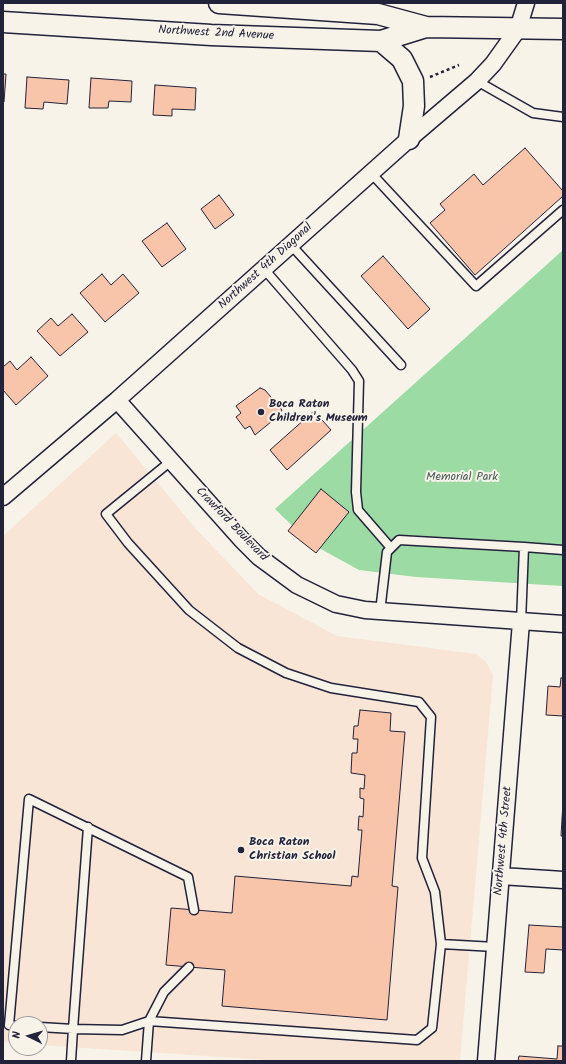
<!DOCTYPE html>
<html>
<head>
<meta charset="utf-8">
<style>
	body { margin:0 }
	#map { position:relative; width:566px; height:1064px; overflow:hidden; background:#f7f3e8; font-family:Kalam,sans-serif }
	canvas { display:block }
	.frame { position:absolute; inset:0; border:4px solid #22223b; pointer-events:none }
	.north { position:absolute; left:8px; top:1016px; width:40px; height:40px; box-sizing:border-box; background:#f7f3e8; border:1px solid #a29fa3; border-radius:50%; rotate:275deg; font-size:11px; font-weight:700; line-height:16px; text-align:center; color:#22223b }
	.north::after { content:''; display:block; margin:auto; width:14px; height:18px; background:#22223b; clip-path:polygon(50% 0,100% 100%,50% 72%,0 100%) }
</style>
</head>
<body>
<div id="map">
<canvas width="566" height="1064"></canvas>
<div class="frame"></div>
<div class="north">N</div>
</div>
<script>
const c = document.querySelector('canvas').getContext('2d');
c.lineJoin = 'round';
function fillPath(path, color) { c.fillStyle = color; c.fill(path, 'evenodd'); }
const poly = rows => new Path2D(rows.map(r => 'M' + r).join(''));
function strokePath(path, color, width, dash) { c.strokeStyle = color; c.lineWidth = width; c.lineCap = dash ? 'butt' : 'round'; c.setLineDash(dash || []); c.stroke(path); }
function drawText(font, color, halo, rows, align = 'center') {
  c.font = font + ' Kalam,sans-serif'; c.lineWidth = 4; c.setLineDash([]); c.textBaseline = 'middle'; c.strokeStyle = halo; c.fillStyle = color; for (const [text, x, y, turn = 0] of rows) {
    c.save(); c.translate(x, y); c.rotate((+turn || 0) * Math.PI / 180); c.textAlign = isNaN(turn) ? turn : align; if (halo) c.strokeText(text, 0, 0); c.fillText(text, 0, 0); c.restore();
  }
}
fillPath(poly([
	[116,433,196,529,258,594,337,636,476,654,486,662,493,675,460,1061,283,1061,40,1045,40,1024,16,1024,16,1043,3,1042,3,536]
]), '#f8e5d5');
fillPath(poly([
	[563,250,563,586,416,577,359,570,310,543,275,509]
]), '#9cdba4');
const building = poly([
	[3,74,6,74,4,102,3,102,3,74],
	[27,77,69,80,67,104,44,102,43,109,25,108,27,77],
	[91,78,132,81,131,102,109,101,108,108,89,108,91,78],
	[155,85,196,88,195,110,172,109,172,116,153,115,155,85],
	[525,148,563,191,563,196,475,275,430,223,445,210,440,204,474,174,483,185,525,148],
	[219,195,234,215,215,229,201,209,219,195],
	[167,223,186,249,162,267,142,241,167,223],
	[383,256,430,309,408,329,361,276,383,256],
	[102,274,111,285,123,274,139,293,105,322,80,293,102,274],
	[72,314,88,332,60,356,37,331,51,318,58,326,72,314],
	[31,357,48,376,16,405,3,390,3,367,10,361,17,370,31,357],
	[260,388,265,390,282,410,277,417,255,435,250,426,245,429,236,417,241,413,236,406,260,388],
	[314,411,331,430,287,470,270,450,314,411],
	[321,489,349,512,316,553,288,531,321,489],
	[561,678,563,678,563,716,546,715,548,686,560,687,561,678],
	[360,710,391,713,390,731,405,732,392,886,398,887,387,1020,222,1006,225,970,166,965,171,908,232,913,235,876,351,886,352,876,358,877,362,830,358,830,359,816,363,817,364,799,360,798,360,788,364,789,365,775,351,773,352,753,357,753,358,739,353,739,354,726,358,726,360,710],
	[563,802,563,836,561,836,563,802],
	[529,925,563,927,563,950,546,949,544,973,525,972,529,925],
	[558,1046,563,1046,563,1061,518,1061,519,1056,557,1059,558,1046]
]);
fillPath(building, '#f9c5aa');
strokePath(building, '#22223b', 1);
const service = poly([
	[477,81,533,113,563,117],
	[371,173,476,286,563,210],
	[291,245,401,365],
	[264,269,352,370,359,381,356,492,358,510,391,548],
	[171,461,106,514,128,543,189,610,238,648,286,673,331,688,419,702,431,717,422,858,435,892,441,944],
	[380,612,387,552,399,540,524,547],
	[521,622,524,547,563,550],
	[16,1026,9,1025,29,799,188,877,194,910],
	[40,1027,73,1029,88,827],
	[71,1061,73,1029,122,1030,149,1021,164,992,189,967],
	[146,1061,149,1021,417,1040,432,1028,441,944,495,947]
]);
const minor = poly([
	[117,400,241,539,259,557,297,585,336,604,365,610,563,624],
	[3,497,117,400,409,139,477,81,493,64,518,29,526,3],
	[501,876,563,880],
	[486,1061,521,622]
]);
const tertiary = poly([
	[219,3,378,14,426,27,563,29],
	[3,22,211,35,381,41,426,27],
	[381,41,402,59,413,81,414,106,409,139]
]);
strokePath(service, '#22223b', 11);
strokePath(minor, '#22223b', 19);
strokePath(tertiary, '#22223b', 23);
strokePath(poly([
	[430,77,459,65]
]), '#22223b', 2.5, [3, 3]);
strokePath(service, '#f7f3e8', 8);
strokePath(minor, '#f7f3e8', 16);
strokePath(tertiary, '#f7f3e8', 20);
for (const [x, y, r, color] of [
	[261,412,4,"#22223b"],
	[241,850,4,"#22223b"]
]) { const dot = new Path2D(); dot.arc(x, y, r, 0, 2 * Math.PI); c.fillStyle = color; c.fill(dot); strokePath(dot, '#f7f3e8', 1.5); }
drawText('12px', '#22223b', '#f7f3e8', [
	["Northwest 2nd Avenue",216,34,3],
	["Northwest 4th Diagonal",266,267,-42],
	["Crawford Boulevard",231,525,46],
	["Northwest 4th Street",504,841,-85]
]);
drawText('bold 12px', '#22223b', '#f7f3e8', [
	["Boca Raton",269,405],
	["Children's Museum",269,419],
	["Boca Raton",249,843],
	["Christian School",249,857]
], 'left');
drawText('12px', '#475a5a', '#f7f3e8', [
	["Memorial Park",462,478]
]);
</script>
</body>
</html>
